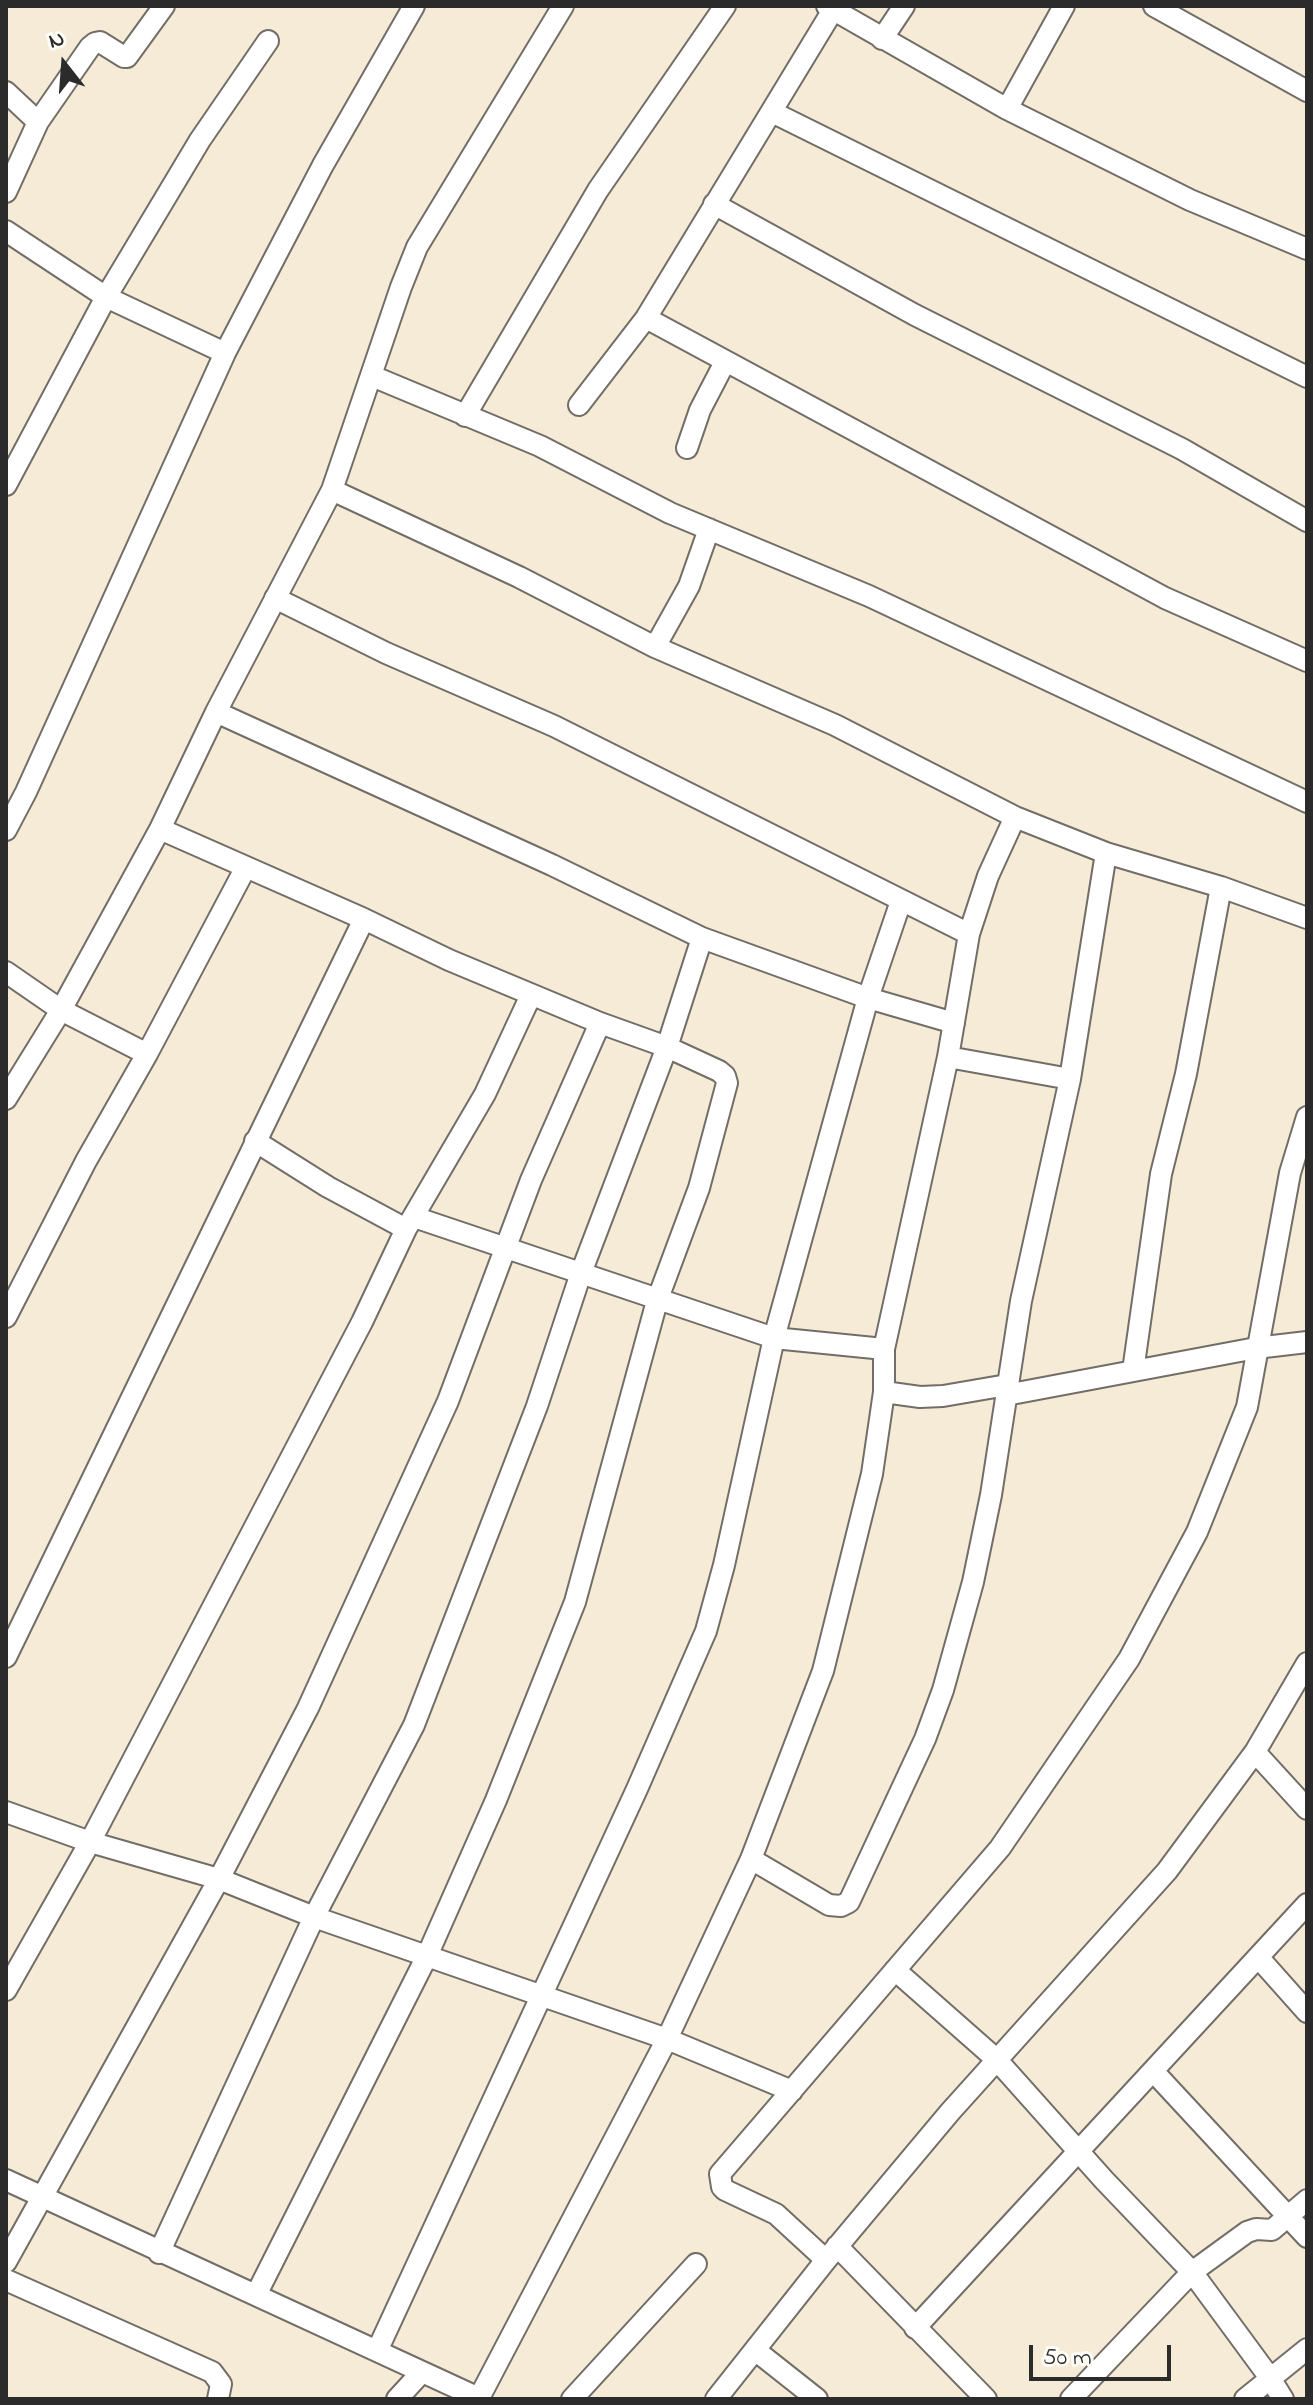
<!DOCTYPE html>
<html>
<head>
<meta charset="utf-8">
<style>
	body { margin:0 }
	#map { position:relative; width:1313px; height:2405px; overflow:hidden; background:#f5ebd6; font-family:"Indie Flower",sans-serif }
	canvas { display:block }
	.frame { position:absolute; inset:0; border:8px solid #2b2b2b; pointer-events:none }
	.north { position:absolute; left:24px; top:24px; width:80px; height:80px; -webkit-text-stroke:6px #fdfcf7; paint-order:stroke; rotate:343deg; font-size:22px; font-weight:700; line-height:32px; text-align:center; color:#2b2b2b }
	.north::after { content:''; display:block; margin:auto; width:28px; height:36px; background:#2b2b2b; clip-path:polygon(50% 0,100% 100%,50% 72%,0 100%) }
	.scale { position:absolute; left:1029px; top:2345px; width:142px; height:36px; box-sizing:border-box; border:4px solid #2b2b2b; border-top:0; padding-left:10px; font-size:24px; line-height:28px; white-space:nowrap; color:#2b2b2b; -webkit-text-stroke:6px #fdfcf7; paint-order:stroke }
</style>
</head>
<body>
<div id="map">
<canvas width="1313" height="2405"></canvas>
<div class="frame"></div>
<div class="north">N</div>
<div class="scale">50 m</div>
</div>
<script>
const c = document.querySelector('canvas').getContext('2d');
c.lineJoin = 'round';
const poly = rows => new Path2D(rows.map(r => 'M' + r).join(''));
function strokePath(path, color, width, dash) { c.strokeStyle = color; c.lineWidth = width; c.lineCap = dash ? 'butt' : 'round'; c.setLineDash(dash || []); c.stroke(path); }
const minor = poly([
	[827,6,1007,109,1190,200,1307,249],
	[1154,6,1307,91],
	[882,39,904,6],
	[6,92,38,122],
	[1007,109,1064,6],
	[772,112,1307,377],
	[6,192,38,122,90,47,95,43,100,42,124,57,127,57,164,6],
	[714,204,915,315,1182,449,1307,521],
	[6,231,106,297,225,353],
	[646,318,1165,598,1307,661],
	[372,376,540,446,670,513,869,596,1307,802],
	[579,405,646,318,833,10],
	[465,416,598,190,725,6],
	[687,448,700,410,725,362],
	[6,485,106,297,200,140,268,41],
	[332,490,519,577,655,647,835,725,1015,817,1106,853,1221,887,1307,918],
	[275,598,386,653,554,726,969,934],
	[655,647,689,586,709,529],
	[216,712,552,865,702,938,868,998,954,1023],
	[160,829,364,919,449,960,600,1023,667,1047,719,1071,725,1076,727,1083,699,1188,657,1301,575,1602,496,1800,427,1956,256,2295],
	[6,830,26,792,225,353,323,165,414,6],
	[6,972,61,1010,147,1054],
	[948,1057,1070,1079],
	[6,1099,61,1010,160,829,216,712,332,490,401,287,417,247,563,6],
	[255,1141,328,1187,406,1229],
	[414,1217,774,1338,884,1349],
	[6,1317,86,1161,147,1054,246,867],
	[1133,1371,1161,1174,1186,1074,1221,887],
	[884,1392,920,1397,943,1396,1007,1385],
	[1006,1395,1256,1348,1307,1342],
	[6,1657,364,919],
	[1255,1752,1307,1809],
	[6,1812,90,1842,219,1879,314,1917,667,2039,792,2091],
	[751,1859,829,1905,841,1906,849,1902,925,1739,943,1690,973,1582,991,1495,1021,1301,1070,1079,1106,853],
	[1258,1957,1307,2012],
	[895,1970,996,2059,1104,2180,1192,2272,1270,2378,1283,2399],
	[6,1990,90,1842,362,1322,406,1229,485,1094,531,995],
	[1153,2071,1307,2237],
	[6,2180,481,2399],
	[837,2246,986,2399],
	[159,2253,314,1917,414,1725,537,1406,581,1273,667,1047,702,938],
	[826,2260,776,2214,725,2190,722,2187,720,2174,1000,1848,1129,1659,1197,1532,1247,1407,1290,1173,1307,1117],
	[6,2262,219,1879,308,1708,448,1401,531,1180,600,1023],
	[6,2280,212,2372,221,2384,218,2399],
	[915,2328,1307,1904],
	[755,2350,817,2399],
	[377,2351,637,1789,706,1631,724,1565,774,1338,868,998,901,901],
	[479,2398,667,2039,751,1859,823,1671,872,1474,884,1392,884,1349,948,1057,969,934,988,876,1015,817],
	[397,2399,421,2373],
	[572,2399,696,2264],
	[716,2399,826,2260,950,2112,1167,1871,1255,1752,1307,1663],
	[1071,2399,1192,2272,1247,2232,1256,2229,1272,2230,1307,2200],
	[1245,2399,1307,2349]
]);
strokePath(minor, '#726e67', 24);
strokePath(minor, '#fff', 20);
</script>
</body>
</html>
